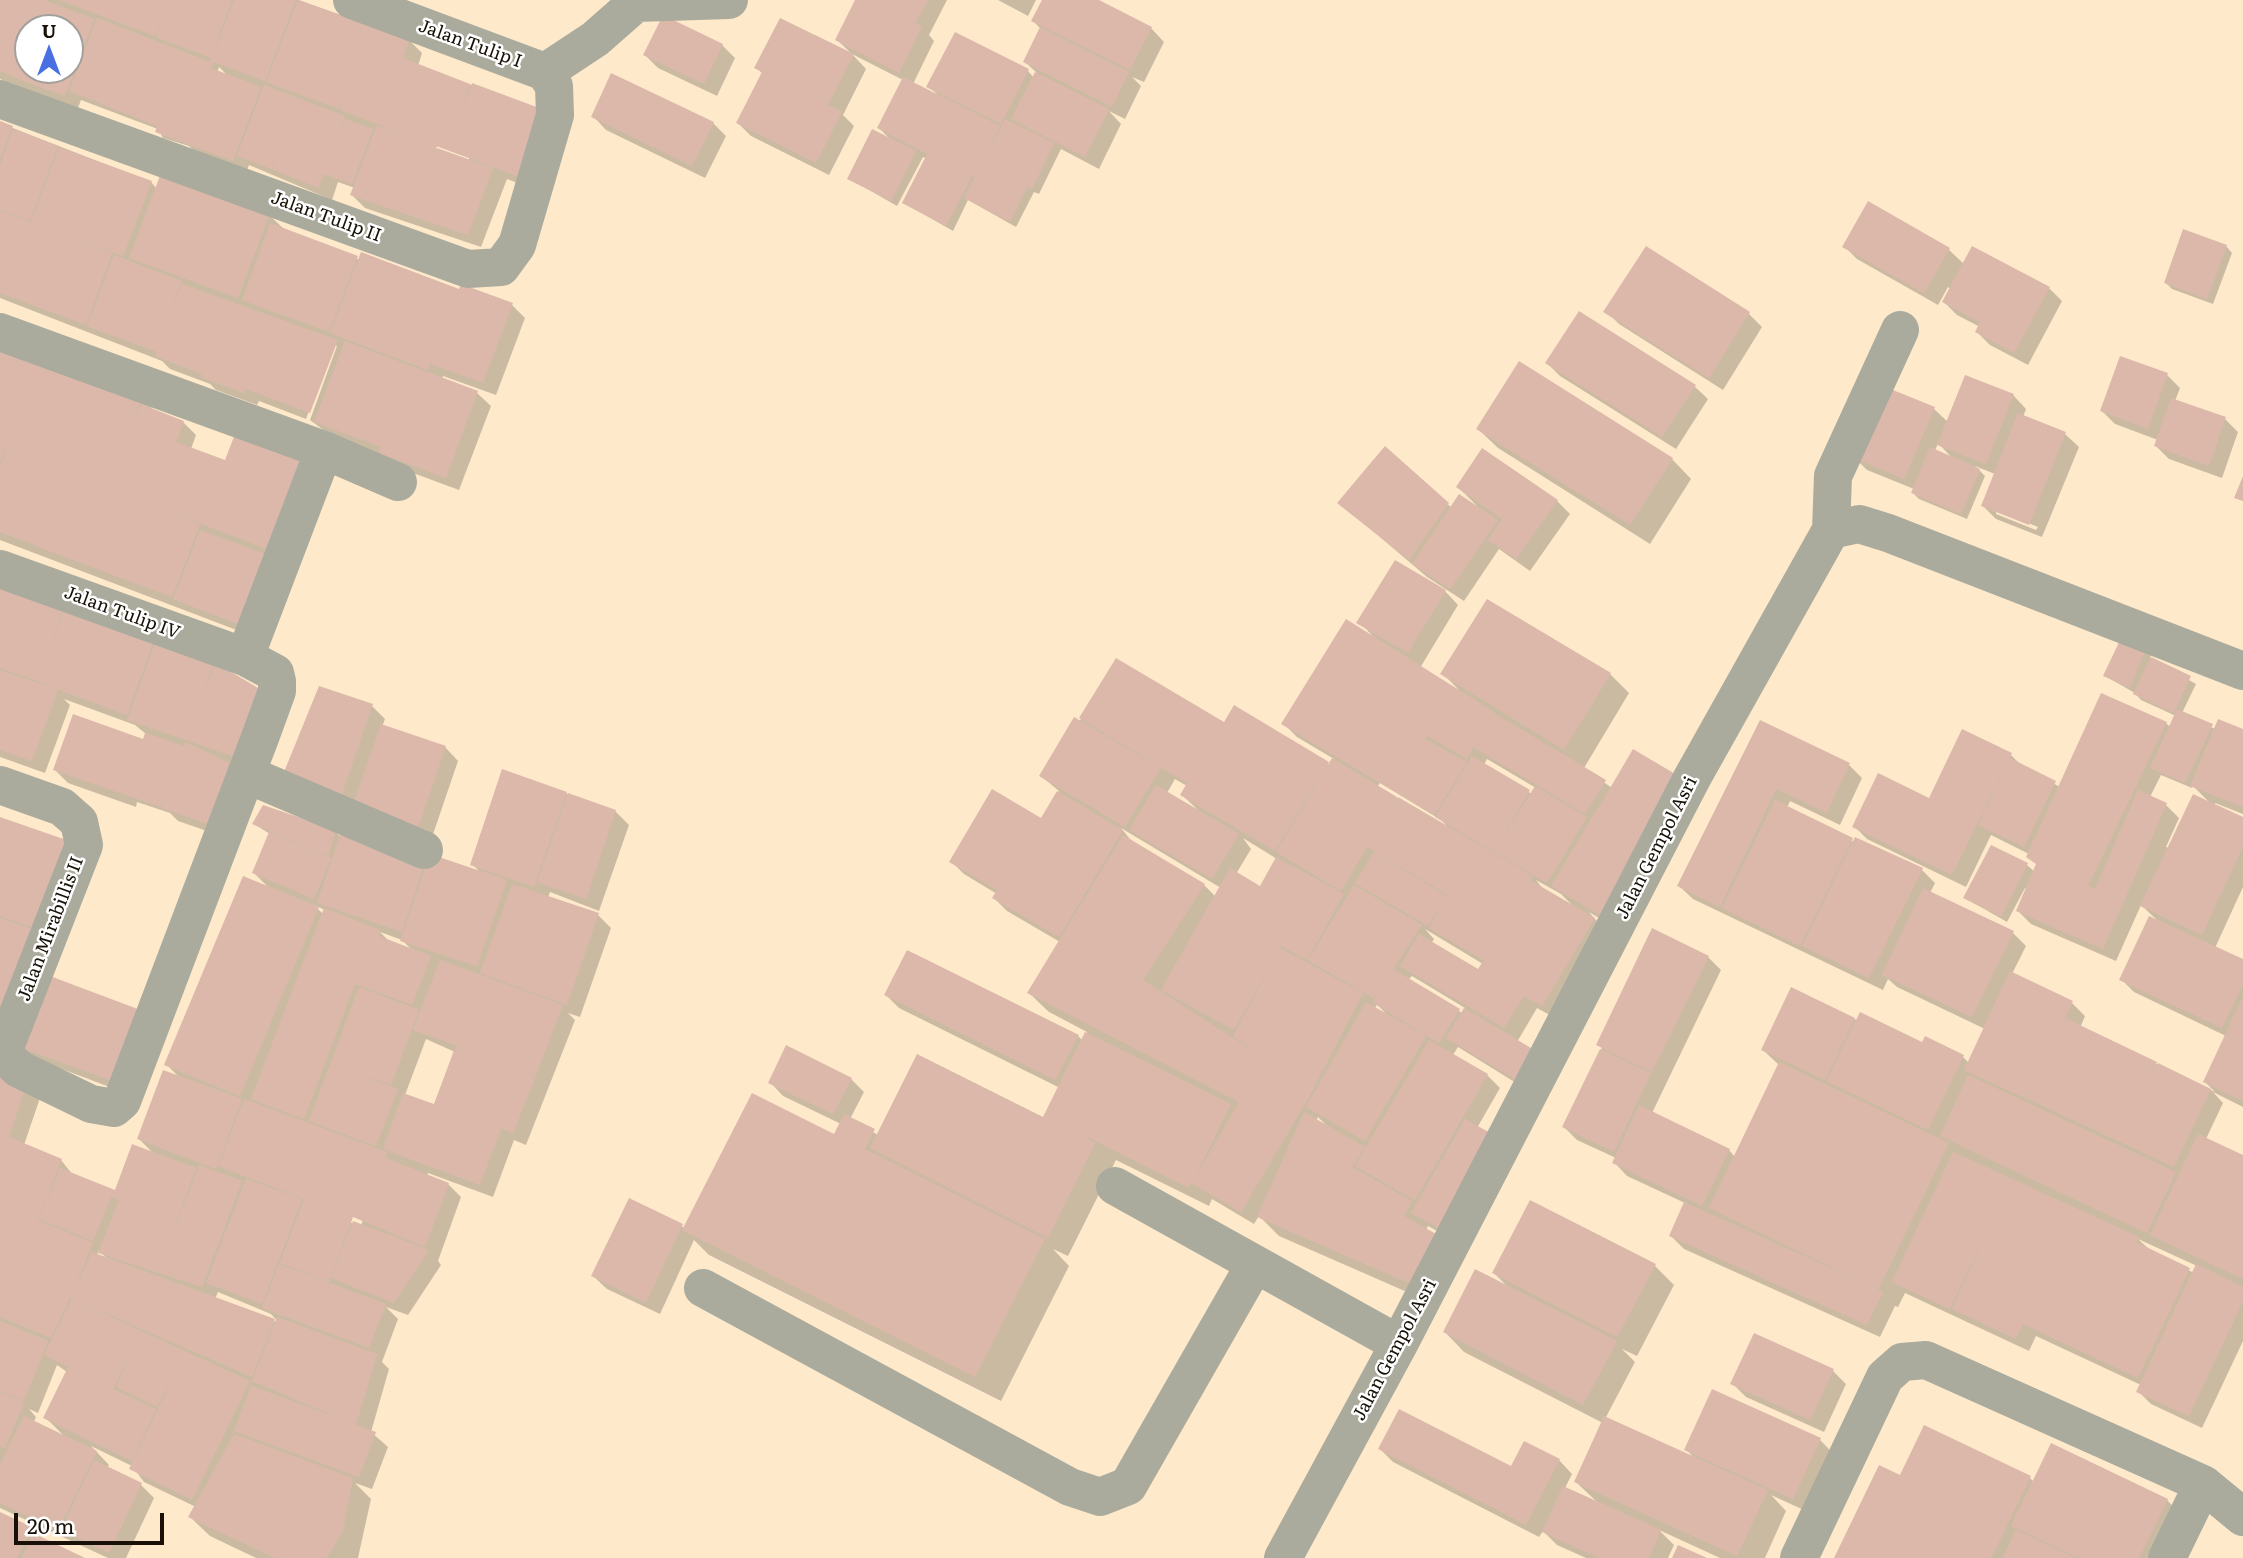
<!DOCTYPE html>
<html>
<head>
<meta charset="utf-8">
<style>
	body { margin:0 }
	#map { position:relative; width:2243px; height:1558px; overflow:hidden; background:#fee9cb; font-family:Literata,serif }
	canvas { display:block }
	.north { position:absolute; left:14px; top:14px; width:70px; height:70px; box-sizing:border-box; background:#fff; border:2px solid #a3a09c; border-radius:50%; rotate:0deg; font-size:19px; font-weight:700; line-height:28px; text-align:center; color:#191107 }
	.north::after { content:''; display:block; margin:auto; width:24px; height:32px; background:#4870e3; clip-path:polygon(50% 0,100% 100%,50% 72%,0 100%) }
	.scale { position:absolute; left:14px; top:1513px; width:150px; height:32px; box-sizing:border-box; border:4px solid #191107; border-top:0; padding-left:9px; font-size:21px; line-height:24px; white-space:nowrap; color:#191107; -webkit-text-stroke:5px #fff; paint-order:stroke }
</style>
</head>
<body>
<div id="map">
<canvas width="2243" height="1558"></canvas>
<div class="north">U</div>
<div class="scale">20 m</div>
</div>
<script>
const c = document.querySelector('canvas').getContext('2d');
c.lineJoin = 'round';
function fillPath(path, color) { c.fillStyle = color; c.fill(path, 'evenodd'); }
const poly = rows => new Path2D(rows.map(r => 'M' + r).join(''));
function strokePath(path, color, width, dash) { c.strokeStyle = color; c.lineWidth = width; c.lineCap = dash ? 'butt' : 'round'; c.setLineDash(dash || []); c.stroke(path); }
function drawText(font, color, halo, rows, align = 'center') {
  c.font = font + ' Literata,serif'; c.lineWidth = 5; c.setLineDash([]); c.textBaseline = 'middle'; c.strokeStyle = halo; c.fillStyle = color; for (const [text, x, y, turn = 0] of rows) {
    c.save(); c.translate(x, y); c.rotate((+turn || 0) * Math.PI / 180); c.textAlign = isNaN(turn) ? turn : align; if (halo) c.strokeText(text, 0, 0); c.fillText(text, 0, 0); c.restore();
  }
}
fillPath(poly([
	[0,0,299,0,409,40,422,53,418,66,549,113,538,191,507,179,481,247,365,208,352,195,355,188,338,182,332,200,249,165,246,173,198,155,189,146,163,138,158,129,139,122,81,100,78,108,0,79],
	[28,28,70,28,70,70,28,70],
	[219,67,229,77,217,73],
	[437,146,470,156,468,161,436,149],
	[857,0,947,0,929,35,934,41,913,84,938,95,929,87,1028,71,1034,78,1037,73,1025,62,1041,29,1033,21,1044,0,1095,0,1151,28,1164,42,1144,82,1132,77,1141,86,1125,119,1109,111,1121,124,1099,169,1061,149,1039,194,1034,192,1016,227,968,200,953,231,904,203,927,159,923,157,897,206,850,179,890,139,879,128,903,80,852,54,866,69,843,115,854,126,829,175,751,136,738,123,763,74,756,67,852,54,837,40],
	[998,0,1036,0,1028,16],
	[722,45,735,58,717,96,658,68,645,55],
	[593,116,713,123,726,136,705,178,606,130],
	[0,123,151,182,157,189,269,215,283,228,360,260,512,305,525,318,496,395,443,376,442,380,477,393,491,406,459,490,394,466,330,435,310,420,337,346,333,346,306,419,259,401,257,405,216,390,210,384,170,369,162,361,0,298],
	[1844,246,1949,250,1964,264,2049,288,2062,301,2028,365,1990,345,1977,332,1980,327,1957,315,1944,302,1951,289,1948,287,1938,305,1857,259],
	[2226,246,2232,253,2213,304,2172,289,2166,283],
	[1646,248,1749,314,1762,327,1723,390,1619,324,1606,311],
	[0,350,141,398,155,411,183,422,196,435,191,449,285,572,260,639,0,540],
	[1547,363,1694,386,1708,399,1676,449,1560,376],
	[2167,375,2180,388,2175,401,2225,419,2238,432,2222,478,2169,459,2156,446,2158,440,2115,424,2102,411],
	[2013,395,2026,409,2023,417,2065,434,2079,447,2042,537,1996,519,1983,506,1995,474,1975,466,1985,476,1967,519,1919,499,1913,493,1914,489,1867,470,1854,457,1934,409,1948,422],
	[1938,443,1953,459,1935,451],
	[1996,510,2038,527,2036,530,1996,514],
	[1478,429,1672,459,1691,479,1650,544,1498,448],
	[1386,449,1452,508,1477,506,1458,487,1557,501,1570,514,1530,571,1499,549,1464,601,1427,577,1340,503],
	[0,587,215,665,255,771,225,763,230,839,178,821,170,813,137,802,136,807,68,783,55,770,143,742,146,734,135,725,64,699,70,705,45,773,0,757],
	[1443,589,1458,605,1420,668,1459,690,1443,674,1610,674,1629,693,1584,768,1612,788,1634,752,1614,927,1589,912,1607,933,1555,1018,1537,1008,1517,1042,1542,1099,1458,1047,1453,1055,1487,1075,1500,1088,1477,1128,1453,1240,1428,1226,1426,1230,1439,1306,1279,1236,1259,1216,1254,1224,1212,1199,1209,1206,1116,1160,1068,1256,1053,1249,1069,1266,1001,1401,709,1255,694,1240,660,1314,607,1289,593,1276,682,1226,685,1229,835,1137,841,1124,783,1096,770,1082,851,1079,864,1092,850,1119,878,1135,1044,1119,1060,1088,899,1008,886,995,1078,1036,1083,1041,1087,1032,1049,1012,1029,993,1060,942,1007,911,994,898,997,894,964,874,951,861,1041,820,1059,791,1041,776,1079,722,1117,660,1222,723,1330,765,1334,759,1297,737,1284,724,1372,635,1359,622],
	[1487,759,1536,788,1532,794,1484,765],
	[1175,779,1187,786,1182,795,1198,810,1167,793],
	[1380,783,1441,820,1449,828,1377,787],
	[1121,828,1221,888,1216,897,1204,885,1134,844],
	[1243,838,1277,859,1261,888,1236,874,1251,849],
	[1536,880,1561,894,1572,905,1544,890],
	[1425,929,1483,964,1479,972,1431,944,1434,939],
	[1412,976,1465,1008,1462,1013,1408,980],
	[1377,1004,1386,1014,1375,1009],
	[1318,1117,1327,1126,1316,1121],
	[2123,638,2151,655,2150,658,2196,684,2182,713,2215,729,2243,731,2243,814,2215,803,2214,806,2243,818,2243,887,2215,948,2243,961,2243,1107,2213,1092,2223,1103,2206,1139,2243,1157,2243,1341,2202,1428,2151,1404,2138,1391,2141,1385,2036,1336,2029,1351,1905,1293,1898,1307,1895,1306,1880,1337,1684,1249,1671,1236,1685,1203,1627,1176,1614,1162,1616,1158,1577,1140,1564,1127,1602,1048,1598,1044,1708,957,1721,970,1652,1113,1729,1150,1735,1157,1779,1065,1763,1050,1854,1019,1963,1057,1969,1063,1985,1029,1897,987,1888,979,1883,990,1693,899,1679,886,1760,722,1849,765,1862,778,1840,825,1790,801,1787,808,1854,842,1922,870,1935,883,1930,893,2013,933,2026,946,2012,974,2072,1003,2085,1016,2080,1028,2215,1092,2205,1082,2226,1036,2134,992,2121,979,2158,921,2141,905,2116,961,2031,924,2018,911,2027,889,2025,888,2007,922,1965,898,2027,865,2035,872,2038,866,2029,854,1991,835,1966,887,1867,839,1854,826,1930,800,2010,754,2023,767,2060,787,2166,723,2171,728,2176,716,2141,700,2135,693,2105,676],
	[2161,775,2192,788,2193,786,2211,804,2169,848,2166,847,2179,818,2166,805,2150,797],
	[2138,1239,2197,1266,2194,1273,2150,1250],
	[372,706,385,719,382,727,445,747,458,761,428,849,299,784],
	[503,771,615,811,629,825,599,911,550,892,548,898,598,915,611,928,580,1017,568,1013,575,1020,526,1145,514,1140,493,1197,428,1173,427,1176,448,1184,461,1197,438,1261,441,1265,408,1315,386,1307,398,1319,382,1362,389,1369,371,1432,388,1447,372,1489,355,1483,371,1499,358,1558,256,1558,210,1536,190,1517,196,1507,144,1482,132,1466,91,1446,109,1465,107,1468,141,1485,154,1498,126,1558,108,1558,0,1508,0,1065,41,1095,24,1145,61,1160,73,1175,116,1192,154,1154,139,1139,181,1079,166,1064,270,889,254,873,270,834,254,824,335,831,341,837,481,873,472,864],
	[314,905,325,910,323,914],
	[380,932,402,940,412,950,390,942],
	[426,1039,455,1052,435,1107,405,1095],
	[352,1215,363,1219,361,1226,349,1222],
	[99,1250,108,1260,97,1255],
	[218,1292,271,1314,279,1323,215,1299],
	[57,1365,67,1372,46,1418,64,1436,34,1422,36,1417,29,1409,38,1413],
	[0,819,46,976,136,1097,30,1057,0,1025],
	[1655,1266,1674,1285,1637,1356,1622,1349,1635,1362,1605,1419,1695,1459,1686,1449,1820,1440,1833,1453,1806,1511,1771,1495,1786,1511,1765,1558,1720,1558,1659,1530,1674,1545,1668,1558,1586,1558,1557,1545,1543,1531,1539,1537,1393,1462,1380,1449,1512,1469,1559,1460,1572,1474,1565,1488,1597,1502,1576,1482,1603,1423,1464,1352,1445,1332,1508,1287,1494,1273],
	[1833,1371,1846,1384,1824,1432,1746,1397,1733,1384],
	[2030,1478,2034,1482,2167,1500,2186,1520,2168,1558,1836,1558,1909,1481],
	[0,1514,31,1529,41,1539,81,1558,0,1558]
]), '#0003');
fillPath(poly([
	[0,0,44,0,94,19,65,96,13,77,17,63,13,76,0,71],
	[28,28,70,28,70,70,28,70],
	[59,0,232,0,211,58,156,37,164,13,155,36],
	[234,0,296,0,265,81,213,62,211,68,261,87,233,161,155,132,157,126,69,91,97,18,210,62],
	[298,0,410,39,403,58,470,84,457,118,472,83,550,112,525,179,436,146,432,156,437,148,493,168,468,235,350,195,377,125,422,141,340,110,344,98,339,109,266,82],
	[855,0,928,0,916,22,906,18,922,26,899,73,835,40],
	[1042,0,1099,0,1152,27,1130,70,1031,21],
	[663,15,723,44,704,84,643,55],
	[780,18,854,54,828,105,842,112,816,163,736,123,762,72,754,68],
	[1040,27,1129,72,1112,107,1023,62],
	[955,32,1029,69,1001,124,926,87],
	[1035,72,1109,109,1085,157,1011,119],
	[611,73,714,122,692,166,591,117],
	[903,77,1000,126,982,165,1005,119,1054,143,1032,189,1027,187,1010,222,964,198,974,178,972,176,946,226,902,203,927,154,877,128],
	[264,85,345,116,335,144,345,119,373,129,352,184,324,174,319,188,273,170,278,157,272,169,237,156],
	[0,121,13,126,0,159],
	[13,129,58,146,30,221,0,210,0,165],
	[872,129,916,151,891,201,847,179],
	[59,147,152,181,123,256,53,230,112,253,86,325,0,293,0,211,31,222],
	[161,173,270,213,238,298,129,258],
	[1868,201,1950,248,1924,293,1842,247],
	[270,223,358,256,329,332,242,300],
	[2183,229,2227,245,2207,299,2164,283],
	[1646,246,1750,312,1709,378,1603,312],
	[1972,246,2050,287,2014,353,1975,332,1980,322,1942,302],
	[361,252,459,289,461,284,513,303,483,383,431,364,433,354,428,370,330,333],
	[114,255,182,281,161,337,182,284,338,340,310,413,246,389,244,393,201,377,202,374,155,356,157,352,87,326],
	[1579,311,1696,385,1662,437,1545,363],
	[345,341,411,366,408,377,412,366,478,391,446,478,379,453,381,447,314,422],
	[0,349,142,396,132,427,141,404,184,421,176,442,225,460,235,434,314,464,280,554,108,488,200,524,172,597,36,546,39,535,35,545,0,532,0,467,6,451,64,472,5,450,0,463],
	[2120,356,2168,373,2148,429,2100,411],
	[1519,361,1673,458,1630,525,1476,429],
	[1965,375,2014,394,1986,464,1937,445],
	[1883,386,1935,407,1904,479,1852,457],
	[2171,398,2226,417,2209,466,2154,446],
	[2018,413,2066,432,2029,525,1981,506],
	[1385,446,1449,503,1409,560,1337,503],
	[1930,447,1980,469,1961,514,1911,493],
	[1482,448,1558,500,1516,559,1488,540,1502,519,1456,487],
	[2243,476,2243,501,2234,498],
	[1459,494,1498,520,1450,589,1412,564],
	[200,530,273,557,246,627,173,599],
	[1395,560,1446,590,1408,653,1356,623],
	[0,585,65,603,38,681,0,668],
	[1487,599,1611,673,1564,750,1440,674],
	[65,606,112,622,109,633,112,623,155,637,127,715,38,682],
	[1346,619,1494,712,1483,731,1494,713,1606,780,1585,814,1473,747,1467,759,1428,736,1425,739,1467,762,1434,815,1281,724],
	[2122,636,2146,648,2130,688,2103,676],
	[155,644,214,664,199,708,216,663,270,695,242,759,127,720],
	[2151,657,2191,676,2174,713,2133,694],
	[1116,658,1224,722,1234,705,1329,762,1275,851,1180,795,1187,783,1079,718],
	[0,670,58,690,32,761,0,750],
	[319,686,373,704,342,794,284,772],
	[2101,693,2167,722,2088,886,2095,889,2138,790,2167,803,2103,949,2016,911,2036,864,2026,857],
	[2177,709,2213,724,2185,783,2150,768],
	[73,714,143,739,145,733,184,746,186,742,237,767,217,827,162,808,164,800,161,807,53,770],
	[1074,717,1161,768,1125,827,1039,776],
	[2218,719,2243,729,2243,807,2190,786],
	[1760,720,1850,763,1827,813,1776,789,1720,907,1677,886],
	[381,724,446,746,415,837,350,814],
	[1962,729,2012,753,1952,875,1852,827,1878,773,1929,798],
	[1633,749,1682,778,1601,916,1551,886,1595,812,1613,822,1596,812],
	[1472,756,1530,790,1494,852,1435,817],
	[1332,758,1397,797,1384,818,1398,797,1533,876,1530,880,1595,918,1542,1006,1524,996,1504,1028,1400,966,1419,934,1478,969,1494,944,1483,960,1429,928,1449,892,1448,895,1367,847,1341,891,1276,852],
	[2010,758,2056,781,2024,847,1978,825],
	[502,769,567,792,534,887,470,865],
	[1156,785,1239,834,1212,879,1129,830],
	[1535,786,1587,817,1547,883,1494,852],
	[992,789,1041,818,1057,791,1123,830,1059,937,992,898,997,890,949,862],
	[568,793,616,810,586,899,537,882],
	[2193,794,2243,817,2243,846,2202,935,2140,906],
	[1775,800,1853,838,1800,946,1722,908],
	[263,805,336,830,328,856,252,824],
	[0,817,75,843,43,931,0,916],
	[344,823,425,862,402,932,317,903],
	[269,832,331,858,314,899,252,873],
	[1123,835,1205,884,1143,980,1264,1058,1233,1036,1278,953,1234,1030,1161,990,1230,868,1260,886,1276,857,1344,894,1307,960,1281,946,1280,948,1363,993,1308,1099,1241,1212,1191,1183,1189,1188,1077,1132,1095,1143,1048,1238,870,1148,917,1054,1043,1117,1085,1032,1231,1104,1193,1181,1239,1102,1027,993],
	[1855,837,1923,868,1869,978,1802,946],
	[1991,845,2028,863,2001,917,1963,898],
	[1374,852,1447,896,1428,926,1355,883],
	[430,854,507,880,477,966,400,941],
	[243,876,319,907,240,1096,164,1065],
	[512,884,599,913,567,1005,480,973],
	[1354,885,1422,925,1393,969,1460,1009,1439,1043,1373,1003,1375,999,1308,960],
	[1923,888,2014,931,1972,1017,1882,975],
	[324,908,380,930,379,936,431,956,412,1005,355,984,304,1119,251,1099],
	[2149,916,2243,959,2243,984,2222,1028,2119,980],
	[0,918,44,933,0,1018],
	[1652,928,1709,956,1652,1072,1596,1045],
	[907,950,1079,1035,1055,1080,884,995],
	[440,960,563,1005,536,1075,523,1070,536,1076,513,1133,474,1118,501,1129,480,1185,383,1149,403,1093,434,1104,456,1045,413,1030],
	[2010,971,2073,1001,2065,1018,2157,1062,2148,1082,2158,1063,2211,1089,2174,1167,2028,1099,2035,1082,2027,1099,1964,1070],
	[42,973,151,1014,123,1085,14,1045],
	[359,987,419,1010,391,1085,346,1070,398,1089,376,1146,309,1121],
	[1791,987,1855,1018,1825,1080,1761,1050],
	[2243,996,2243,1101,2203,1082],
	[1366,1002,1426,1036,1365,1141,1306,1107],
	[1464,1008,1546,1057,1528,1087,1446,1038],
	[1860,1012,1922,1042,1925,1036,1964,1055,1928,1130,1826,1081],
	[1429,1040,1488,1074,1415,1200,1355,1166],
	[786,1045,852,1078,833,1114,768,1083],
	[1600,1049,1651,1073,1614,1152,1562,1127],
	[1779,1062,1949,1143,1878,1290,1883,1292,1867,1325,1669,1236,1684,1202,1862,1282,1709,1208],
	[0,1063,28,1080,9,1137,62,1159,38,1220,93,1243,71,1297,92,1252,275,1319,252,1377,70,1298,51,1338,0,1317],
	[163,1070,242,1099,216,1169,137,1139],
	[1968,1075,2176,1172,2147,1233,1940,1136],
	[752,1093,834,1134,844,1114,875,1129,865,1149,1045,1239,975,1377,682,1230],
	[244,1099,387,1152,385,1158,449,1183,425,1247,353,1217,329,1282,280,1263,304,1199,218,1166],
	[1639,1105,1730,1149,1702,1206,1612,1163],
	[1304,1112,1365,1147,1352,1167,1412,1201,1404,1216,1445,1239,1420,1288,1257,1217],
	[1465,1119,1494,1135,1439,1228,1411,1213],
	[2198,1134,2243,1155,2243,1279,2150,1235],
	[132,1144,196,1168,163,1260,199,1165,242,1181,202,1287,98,1253,119,1200,111,1197,93,1241,39,1219,60,1168,115,1190],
	[1953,1152,2139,1237,2136,1242,2190,1268,2138,1378,2023,1324,2016,1339,1952,1309,1993,1218,1950,1309,1892,1282],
	[246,1179,302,1199,262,1304,206,1283],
	[629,1198,683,1224,646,1303,591,1276],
	[1530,1200,1656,1264,1617,1337,1492,1273],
	[353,1221,429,1250,394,1303,331,1278],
	[279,1264,386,1304,369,1348,262,1308],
	[2196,1264,2243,1287,2243,1301,2189,1416,2136,1392],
	[1475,1269,1617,1341,1583,1405,1443,1332],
	[72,1299,250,1381,192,1500,129,1469,177,1369,157,1407,116,1387,134,1345,113,1389,156,1409,132,1461,43,1418,68,1367,81,1373,44,1355],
	[277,1317,377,1354,356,1425,376,1432,359,1477,234,1431,251,1386,342,1419,252,1381],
	[0,1321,48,1341,24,1401,0,1391],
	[1754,1333,1834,1369,1810,1420,1730,1384],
	[1712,1389,1821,1438,1793,1499,1684,1450],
	[0,1392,24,1402,5,1448,0,1446],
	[1399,1409,1511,1466,1524,1441,1560,1459,1526,1525,1378,1449],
	[24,1416,97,1451,58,1530,0,1503,0,1465],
	[1604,1416,1768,1490,1737,1556,1574,1482],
	[1924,1425,2031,1476,2007,1525,1985,1514,2007,1526,1991,1558,1834,1558,1879,1465,1900,1475],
	[234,1434,353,1478,343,1531,327,1558,275,1558,188,1517],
	[2051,1443,2168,1499,2139,1558,2079,1558,2011,1526],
	[94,1460,142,1483,109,1553,61,1530],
	[1563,1486,1661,1530,1649,1558,1599,1558,1542,1532],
	[0,1512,32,1527,17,1558,0,1558],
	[2016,1530,2076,1558,2003,1558],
	[33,1533,85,1558,21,1558],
	[1678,1545,1707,1558,1672,1558]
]), '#dbb8aa');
strokePath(poly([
	[545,72,595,39,636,3,729,0],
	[0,99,468,269,501,267,517,245,555,115,554,86,545,72,352,0],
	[0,332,324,450,398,482],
	[1831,530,1833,476,1900,330],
	[0,569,245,657,275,673,277,681,277,691,261,735,122,1101,114,1108,91,1104,19,1069,0,1052],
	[245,657,324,450],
	[246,774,424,850],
	[0,785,62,807,79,822,84,845,5,1047,0,1049],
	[1115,1186,1399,1344],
	[703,1288,1070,1487,1100,1497,1128,1486,1255,1264],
	[1283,1558,1399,1344,1692,778,1831,530,1859,524,1888,533,2243,671],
	[1799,1558,1885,1377,1902,1362,1926,1360,2203,1484,2243,1517],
	[2167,1558,2203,1484]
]), '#aaab9d', 38);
drawText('18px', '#191107', '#fff', [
	["Jalan Tulip I",470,44,20],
	["Jalan Tulip II",326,217,20],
	["Jalan Tulip IV",122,613,20],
	["Jalan Gempol Asri",1657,848,-63],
	["Jalan Mirabillis II",51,929,-69],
	["Jalan Gempol Asri",1395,1350,-62]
]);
</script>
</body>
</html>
